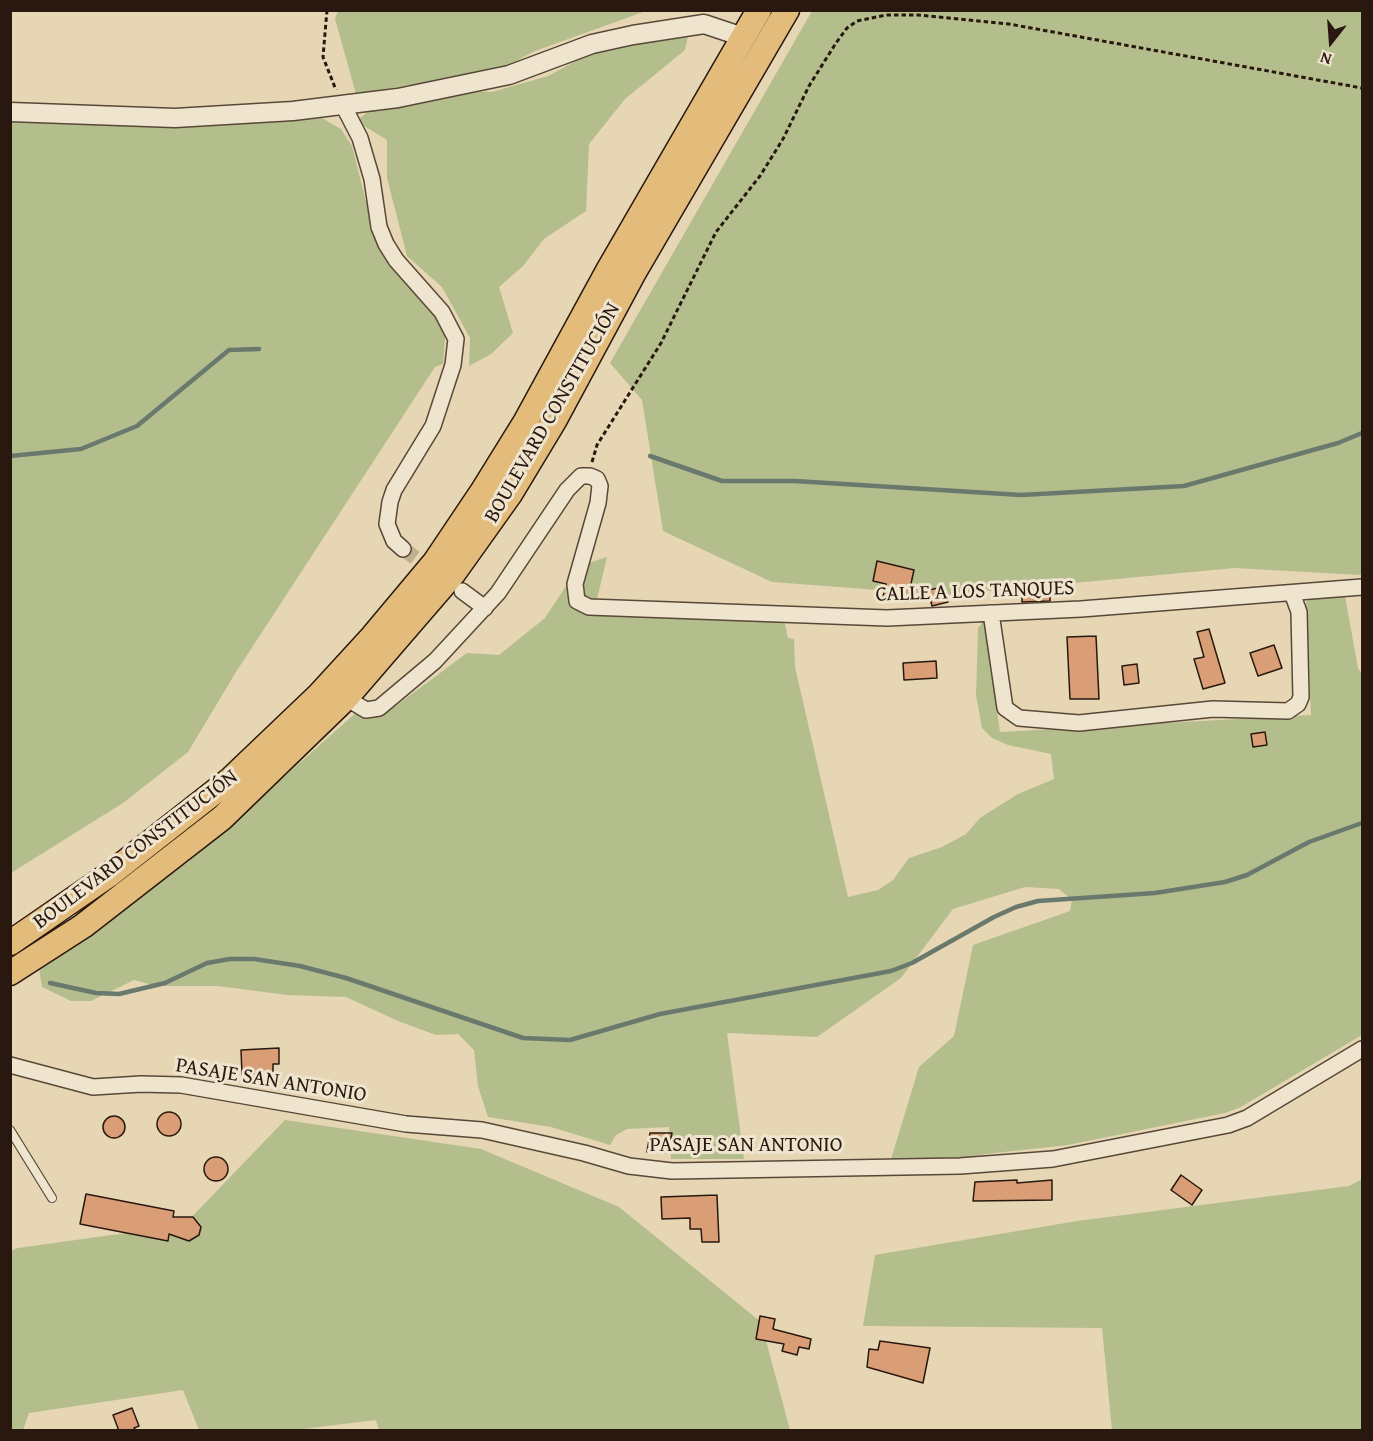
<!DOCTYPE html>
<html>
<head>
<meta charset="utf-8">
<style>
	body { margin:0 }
	#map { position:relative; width:1373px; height:1441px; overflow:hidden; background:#e6d6b3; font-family:"Gentium Book Plus",serif }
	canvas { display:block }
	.frame { position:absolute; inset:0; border:12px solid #29180f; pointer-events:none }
	.north { position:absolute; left:1301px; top:12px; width:60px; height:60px; -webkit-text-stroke:4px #efe4ce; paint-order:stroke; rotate:197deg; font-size:16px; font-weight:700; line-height:24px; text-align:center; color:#29180f }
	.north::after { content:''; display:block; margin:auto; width:21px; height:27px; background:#29180f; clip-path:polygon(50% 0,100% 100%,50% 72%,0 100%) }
</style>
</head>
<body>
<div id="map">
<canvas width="1373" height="1441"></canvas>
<div class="frame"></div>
<div class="north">N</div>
</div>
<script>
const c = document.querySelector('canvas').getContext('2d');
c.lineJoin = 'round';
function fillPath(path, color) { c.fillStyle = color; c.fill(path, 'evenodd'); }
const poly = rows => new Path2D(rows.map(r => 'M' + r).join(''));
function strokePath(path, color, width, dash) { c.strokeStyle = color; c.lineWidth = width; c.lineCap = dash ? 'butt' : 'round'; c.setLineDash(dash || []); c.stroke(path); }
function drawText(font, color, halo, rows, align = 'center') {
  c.font = font + ' "Gentium Book Plus",serif'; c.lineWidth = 6; c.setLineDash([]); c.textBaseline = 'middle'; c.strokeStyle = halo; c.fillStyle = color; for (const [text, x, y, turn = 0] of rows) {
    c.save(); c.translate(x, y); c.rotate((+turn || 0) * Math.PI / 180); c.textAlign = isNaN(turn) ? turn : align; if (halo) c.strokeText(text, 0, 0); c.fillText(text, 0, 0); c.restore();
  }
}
fillPath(poly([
	[338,10,646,11,535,51,499,70,356,94,335,19],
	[812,11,1362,11,1362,575,1235,568,944,595,772,582,663,531,642,400,610,363],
	[688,36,685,50,625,99,589,144,586,211,544,239,523,266,499,287,513,333,491,354,469,366,470,338,442,287,407,256,387,178,387,140,356,121,373,108,458,91,492,92,548,76,609,43],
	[11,118,159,125,222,125,322,118,341,129,352,146,373,229,446,327,443,364,435,367,236,672,188,752,123,803,11,873],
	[607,557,594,612,784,620,788,638,794,639,795,667,848,897,878,890,893,880,909,858,942,847,966,834,980,818,1018,794,1054,779,1051,754,1008,745,992,738,982,728,976,695,978,628,984,621,1000,732,1311,715,1306,603,1309,599,1345,596,1358,668,1362,674,1362,1035,1241,1107,1225,1113,1068,1145,995,1153,888,1169,919,1067,954,1036,973,945,1070,911,1072,900,1059,889,1025,887,953,909,901,978,817,1037,727,1033,744,1159,671,1159,669,1127,627,1129,616,1135,610,1145,551,1127,488,1117,478,1086,474,1050,458,1034,436,1035,398,1021,346,997,287,995,218,986,156,986,134,980,91,1001,71,1001,42,987,39,969,103,924,92,918,187,863,368,702,393,708,467,653,499,655,545,618,579,566],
	[285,1120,481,1149,619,1207,761,1322,790,1430,379,1430,376,1420,295,1430,199,1430,183,1390,29,1413,23,1430,11,1430,10,1251,18,1248,184,1225],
	[1362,1179,1362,1430,1112,1430,1102,1328,863,1326,875,1255,1077,1221,1349,1186]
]), '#b4be8c');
strokePath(poly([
	[10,456,81,449,137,426,229,350,259,349],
	[650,456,722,481,795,481,1021,495,1184,486,1338,443,1362,433],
	[50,983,96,993,119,994,165,983,207,963,230,959,254,959,300,966,346,978,523,1038,570,1040,660,1014,891,971,912,963,994,917,1016,907,1038,901,1155,893,1225,882,1247,875,1309,842,1362,823]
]), '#6a796d', 4.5);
const building = poly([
	[877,561,914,570,907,602,883,597,886,584,873,581,877,561],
	[944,587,948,602,932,606,928,590,944,587],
	[1050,594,1050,601,1022,602,1022,595,1050,594],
	[1209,629,1225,683,1203,689,1194,659,1204,657,1197,632,1209,629],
	[1096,636,1099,699,1070,699,1067,637,1096,636],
	[1274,645,1282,668,1258,676,1250,653,1274,645],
	[936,661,937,678,904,680,903,663,936,661],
	[1137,664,1139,683,1124,685,1122,666,1137,664],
	[1265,732,1267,745,1253,747,1251,734,1265,732],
	[279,1048,279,1064,273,1064,273,1073,242,1074,241,1050,279,1048],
	'157 1124a12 12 0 1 1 24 0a12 12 0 1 1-24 0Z',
	'103 1127a11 11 0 1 1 22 0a11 11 0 1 1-22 0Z',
	[650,1133,672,1133,668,1153,647,1152,650,1133],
	'204 1169a12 12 0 1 1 24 0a12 12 0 1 1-24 0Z',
	[1181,1175,1202,1190,1192,1205,1171,1190,1181,1175],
	[1017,1180,1017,1183,1052,1180,1052,1200,973,1201,975,1182,1017,1180],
	[86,1194,174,1211,173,1217,193,1217,201,1227,199,1235,189,1241,169,1234,168,1241,80,1224,86,1194],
	[717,1195,719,1242,702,1242,701,1229,690,1229,690,1218,662,1219,661,1197,717,1195],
	[760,1316,775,1319,773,1329,811,1339,809,1349,799,1347,797,1355,782,1351,784,1344,756,1339,760,1316],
	[880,1341,930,1348,923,1383,867,1367,869,1349,878,1350,880,1341],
	[132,1408,139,1426,134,1428,136,1431,119,1431,113,1415,132,1408]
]);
fillPath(building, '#da9e76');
strokePath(building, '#29180f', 1.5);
strokePath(poly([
	[403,549,435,572]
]), '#c0b092', 15, [15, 8]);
const service = poly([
	[10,1130,52,1198]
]);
const minor = poly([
	[343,105,360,138,372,179,379,227,386,244,396,260,442,312,456,339,453,365,433,426,394,490,390,502,387,524,394,541,403,549],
	[462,591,485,608],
	[991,613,1005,708,1019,718,1079,723,1213,709,1288,711,1298,704,1301,697,1299,612,1292,593],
	[346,698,366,710,379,708,435,661,498,593,567,490,581,476,590,476,597,479,600,486,598,503,575,584,577,601,589,607,887,618,1081,609,1362,587],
	[10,1065,93,1087,141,1084,181,1085,406,1124,482,1130,584,1153,629,1166,672,1171,960,1166,1053,1159,1228,1125,1247,1118,1362,1049]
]);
const tertiary = poly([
	[10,112,175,118,293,111,398,98,509,75,592,44,633,35,704,24,743,37]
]);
const trunk = poly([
	[10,943,110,874,231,779,318,696,373,636,435,562,482,492,526,421,609,269,759,10],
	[10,973,83,926,222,818,346,698,453,574,510,494,554,421,633,274,787,10]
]);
strokePath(service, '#584838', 10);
strokePath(minor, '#584838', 18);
strokePath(tertiary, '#584838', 21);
strokePath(trunk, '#29180f', 27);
strokePath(poly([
	[327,10,323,57,336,90],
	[592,462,597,445,661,343,716,232,760,176,783,139,809,86,836,43,847,28,857,21,886,15,918,15,1009,24,1362,88]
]), '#29180f', 3, [4.5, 3]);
strokePath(service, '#efe4ce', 8);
strokePath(minor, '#efe4ce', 15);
strokePath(tertiary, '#efe4ce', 18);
strokePath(trunk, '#e3bb7a', 24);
drawText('21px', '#29180f', '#efe4ce', [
	["BOULEVARD CONSTITUCIÓN",553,413,-60],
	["CALLE A LOS TANQUES",975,592,-2],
	["BOULEVARD CONSTITUCIÓN",136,850,-37],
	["PASAJE SAN ANTONIO",271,1081,9],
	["PASAJE SAN ANTONIO",746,1146]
]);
</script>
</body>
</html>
